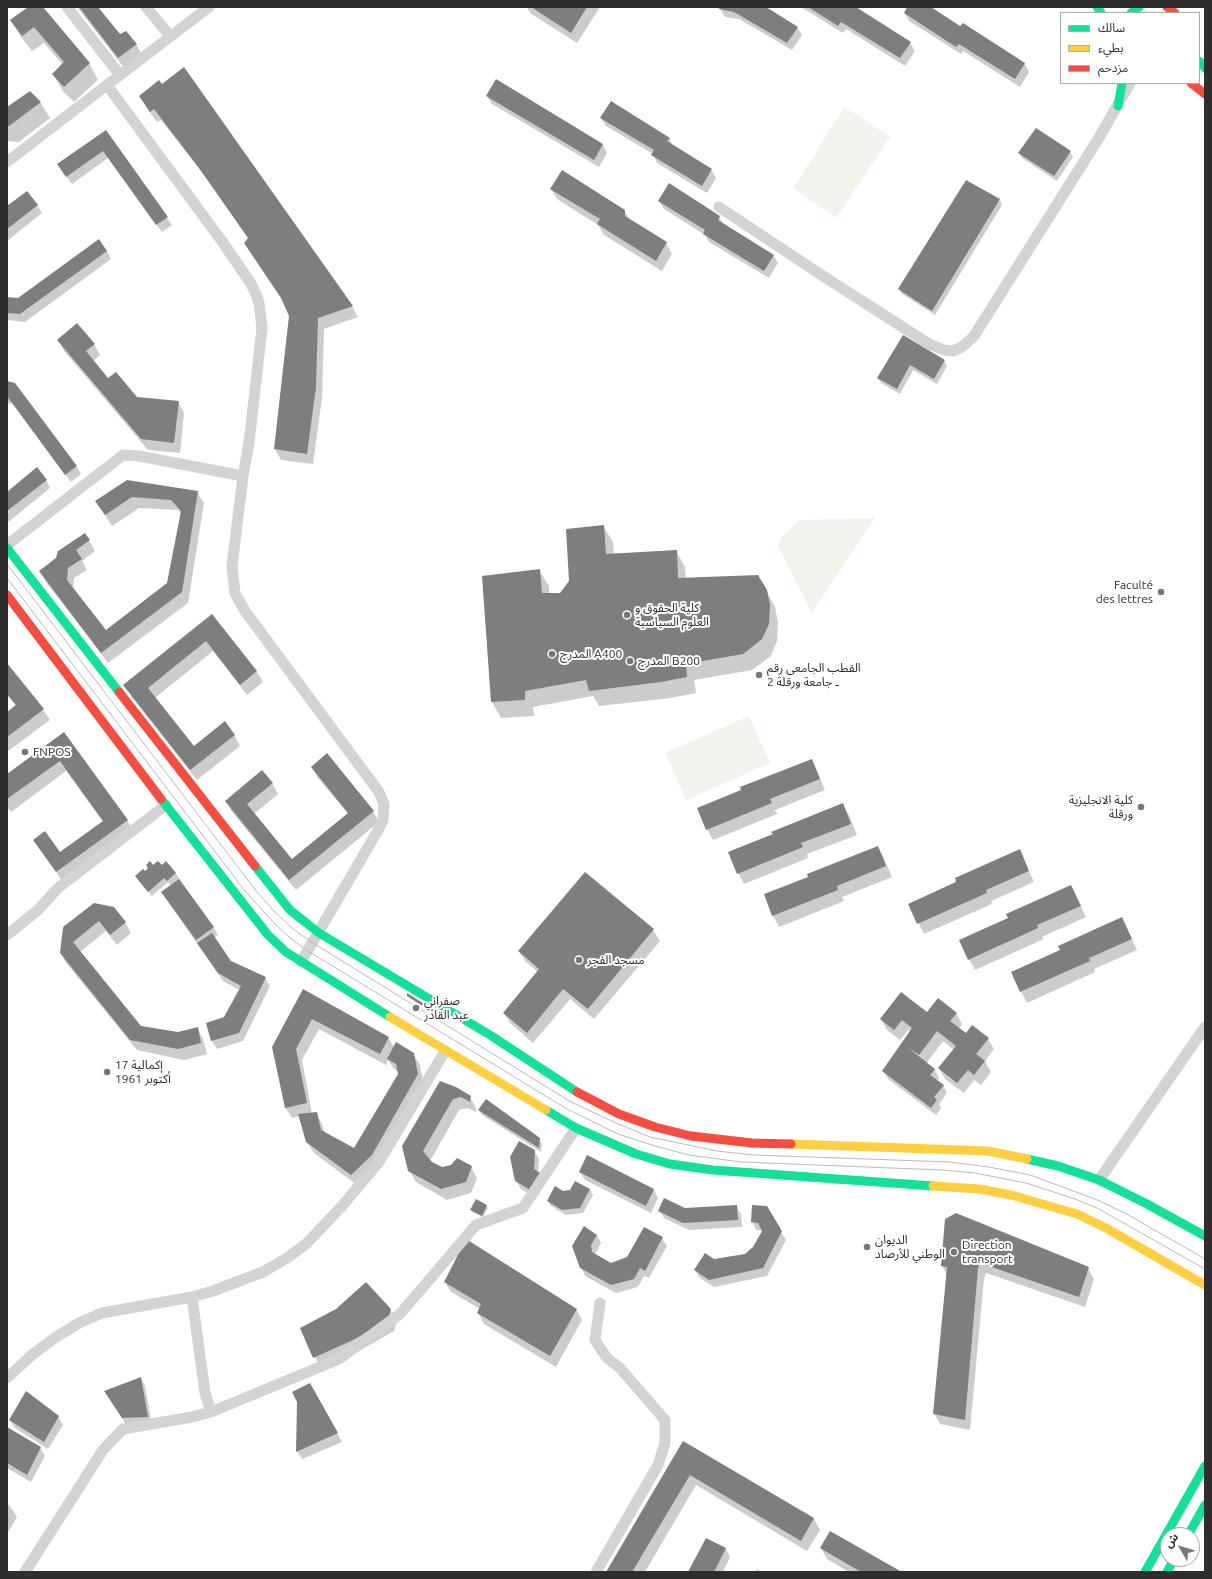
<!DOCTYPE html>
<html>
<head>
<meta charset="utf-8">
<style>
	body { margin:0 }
	#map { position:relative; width:1212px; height:1579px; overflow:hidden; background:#fff; font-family:Ubuntu,"Noto Sans Arabic",sans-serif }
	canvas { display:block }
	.frame { position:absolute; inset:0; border:8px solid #2e2e2e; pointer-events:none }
	.legend { position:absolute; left:1060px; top:12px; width:140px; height:72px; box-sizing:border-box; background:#fff; border:1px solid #ababab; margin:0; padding:5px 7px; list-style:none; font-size:12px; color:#2e2e2e }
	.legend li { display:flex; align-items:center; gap:8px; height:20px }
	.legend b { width:20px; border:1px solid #ababab }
	.north { position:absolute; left:1160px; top:1527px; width:40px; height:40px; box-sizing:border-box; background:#fff; border:1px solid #ababab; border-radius:50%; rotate:308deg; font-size:11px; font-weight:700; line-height:16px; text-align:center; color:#2e2e2e }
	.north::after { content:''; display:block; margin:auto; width:14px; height:18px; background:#777; clip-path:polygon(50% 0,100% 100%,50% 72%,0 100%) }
</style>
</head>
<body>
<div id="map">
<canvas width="1212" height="1579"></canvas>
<div class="frame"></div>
<ul class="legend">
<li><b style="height:5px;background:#16e098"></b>سالك</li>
<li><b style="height:5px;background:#ffcf43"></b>بطيء</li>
<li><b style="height:5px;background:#f24e42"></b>مزدحم</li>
</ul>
<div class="north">ش</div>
</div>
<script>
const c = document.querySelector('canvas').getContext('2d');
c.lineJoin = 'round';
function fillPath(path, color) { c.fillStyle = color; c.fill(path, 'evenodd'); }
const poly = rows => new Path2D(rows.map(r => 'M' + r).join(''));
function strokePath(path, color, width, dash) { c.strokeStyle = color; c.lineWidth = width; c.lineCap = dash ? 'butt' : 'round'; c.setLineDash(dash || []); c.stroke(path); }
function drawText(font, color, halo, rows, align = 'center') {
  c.font = font + ' Ubuntu,"Noto Sans Arabic",sans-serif'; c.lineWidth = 4; c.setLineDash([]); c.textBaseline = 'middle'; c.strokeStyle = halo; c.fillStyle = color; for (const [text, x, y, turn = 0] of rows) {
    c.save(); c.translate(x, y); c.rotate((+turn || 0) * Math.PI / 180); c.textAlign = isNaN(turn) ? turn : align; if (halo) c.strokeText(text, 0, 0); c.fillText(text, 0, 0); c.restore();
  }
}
fillPath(poly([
	[845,107,890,137,836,218,793,188],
	[875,518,812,613,778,546,782,537,799,520],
	[749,716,770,763,686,800,665,753]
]), '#f2f3ec');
fillPath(poly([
	[29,7,41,7,89,63,98,80,74,102,62,90,53,74,62,64,44,43,32,51,21,37,11,20],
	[77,7,97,7,119,36,136,44,145,60,128,73],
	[527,7,600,7,577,43,530,13],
	[716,7,764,7,797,27,802,35,792,50,739,19,725,17,721,10],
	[801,7,854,7,910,43,915,51,905,66,846,29,843,33],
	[908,7,929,7,960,27,963,24,1025,64,1029,72,1020,87,963,51,961,54,909,21,905,13],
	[158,81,352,306,358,317,324,329,322,398,313,464,281,460,275,449,290,316,284,301,249,239,207,179,161,120,157,122,146,107],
	[487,96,603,145,607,153,599,167,492,104],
	[40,102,50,118,19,142,7,141,7,108],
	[601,118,669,138,673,146,711,170,716,178,707,193,657,163,653,154,606,126],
	[105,131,172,225,162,232,108,158,72,184,63,173],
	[1070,152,1073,157,1057,181,1022,158,1019,153],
	[551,189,624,211,630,220,666,243,672,254,662,271,604,235,598,225,557,199],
	[1000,200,1002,205,935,315,902,294,899,289],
	[659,201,719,217,724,225,773,255,778,263,769,278,709,242,705,235,664,209],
	[37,205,42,213,7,241,7,208],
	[107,251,111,259,25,322,7,320,7,298,18,299],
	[903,336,944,361,947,366,937,384,913,370,900,394,881,383,878,378],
	[58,340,94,344,100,355,93,361,108,380,137,398,178,402,184,413,180,453,148,450,64,351],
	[7,382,76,466,81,474,71,482,13,404,7,403],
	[46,480,50,488,7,523,7,493],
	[127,481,197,492,204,503,188,603,108,663,46,582,40,571,85,534,95,551,82,561,87,570,74,578,73,589,106,632,168,583,181,514,178,510,139,508,112,526,103,512],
	[603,526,613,542,614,555,676,551,685,567,686,579,758,576,775,607,778,622,777,641,771,656,752,670,694,680,696,693,671,698,599,706,593,696,533,707,534,716,501,718,492,702,539,570,549,586,549,594,561,594],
	[212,616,257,672,263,682,247,695,213,651,155,698,194,747,234,735,240,746,197,780,131,696],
	[7,664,43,710,50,720,7,752,7,714,16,706,7,695],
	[64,734,127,820,133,831,63,882,34,840,60,854,103,822,66,771,11,812,7,807,7,776],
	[811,760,817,771,825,790,775,810,777,814,713,840,707,829],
	[312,767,373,812,379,822,296,890,232,812,226,801,272,783,278,794,254,814,291,860,348,814,318,778],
	[842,804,849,815,857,835,807,854,808,858,744,884,738,873,774,835],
	[878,847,884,858,892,877,842,897,844,901,779,927,773,916,765,895,809,878],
	[1019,850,1034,882,991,901,992,904,924,934,909,904,958,883],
	[166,863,176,874,213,927,218,935,214,938,231,962,265,978,270,986,243,1041,217,1049,212,1041,207,1024,225,1018,240,990,223,981,167,900,171,886,168,882,152,896,136,876,145,873,153,866,162,866],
	[585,873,653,930,660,941,594,1019,570,999,533,1043,510,1023,504,1013,538,972,526,962,519,951],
	[1071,886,1086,917,1042,937,1044,939,975,970,969,959,1009,918],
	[94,904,125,922,131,933,117,945,106,931,80,952,141,1027,178,1033,197,1028,203,1039,207,1054,184,1060,137,1050,67,964,61,953],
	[1122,919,1137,950,1094,969,1095,972,1027,1003,1012,973,1061,951],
	[304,991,388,1038,394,1047,413,1054,420,1065,424,1085,357,1185,314,1153,307,1142,300,1116,292,1118,285,1107],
	[319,1029,386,1065,388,1060,394,1069,399,1072,399,1074,354,1149,325,1133,322,1124,316,1113,312,1113,302,1060],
	[408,996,433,1010,434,1012,433,1013,409,998],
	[927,1013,956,1013,962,1024,959,1029,966,1035,988,1039,994,1049,985,1061,991,1072,981,1085,974,1080,964,1093,945,1079,939,1068,954,1050,943,1041,926,1064,935,1070,939,1078,937,1081,943,1085,947,1093,939,1104,941,1108,936,1115,888,1079,883,1071,911,1032,908,1030,900,1040,887,1030,881,1019],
	[441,1082,470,1097,476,1108,476,1112,467,1108,459,1110,430,1161,442,1168,471,1167,477,1178,471,1193,447,1200,416,1182,409,1170],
	[479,1110,539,1139,542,1144,541,1152,482,1115],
	[534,1151,539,1159,538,1173,546,1183,536,1198,521,1189,516,1180],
	[588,1156,654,1190,658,1198,651,1213,585,1180,580,1172],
	[575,1183,590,1190,593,1195,583,1213,566,1215,551,1206,548,1201,563,1192,571,1191],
	[486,1205,488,1208,483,1217,473,1212,471,1210],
	[736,1206,741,1214,742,1227,689,1230,664,1218,659,1210],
	[753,1206,781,1232,786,1240,767,1276,714,1287,700,1278,695,1270,714,1260,745,1255,753,1248,763,1231,756,1230,752,1222],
	[946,1219,1088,1268,1094,1279,1085,1307,986,1273,984,1279,970,1430,940,1424,934,1413,947,1275,942,1266],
	[597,1235,601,1243,595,1255,611,1264,628,1258,662,1238,667,1246,649,1278,644,1276,638,1287,616,1293,585,1276,581,1267,573,1246],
	[445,1282,576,1309,582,1320,556,1367,484,1324,478,1313,480,1309,451,1292],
	[390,1310,397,1321,394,1331,359,1351,321,1369,301,1328],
	[141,1378,145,1386,152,1425,127,1426,110,1399],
	[310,1384,342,1442,302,1459,297,1451,298,1402],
	[58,1417,63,1425,48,1449,15,1428,10,1420],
	[7,1429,40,1448,45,1456,31,1482,7,1468],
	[683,1442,814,1519,820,1530,807,1551,696,1485,645,1572,607,1572],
	[7,1504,10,1506,17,1517,7,1534],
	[706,1539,726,1549,730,1557,723,1572,689,1572],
	[821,1548,900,1572,849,1572,827,1559],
	[757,1569,762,1572,755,1572]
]), '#0003');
fillPath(poly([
	[28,7,43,7,90,63,64,87,52,74,64,62,34,27,22,36,10,20],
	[79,7,98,7,120,34,126,31,137,44,118,58],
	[531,7,587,7,571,33],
	[720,7,766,7,798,27,787,43,734,12,719,9],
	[808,7,856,7,911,42,900,58,841,22,838,26],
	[907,7,931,7,960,26,963,23,1025,63,1015,79,959,44,956,47,904,13],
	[184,67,353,306,318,318,316,387,307,454,274,449,289,316,281,298,244,243,248,238,199,168,154,109,150,112,139,96,159,80,162,84],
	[496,79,603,144,594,160,486,96],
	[30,91,41,102,9,126,7,126,7,107],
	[611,101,670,138,667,141,712,169,702,186,651,155,654,150,600,118],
	[1036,128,1071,151,1054,176,1018,153],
	[106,130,168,217,156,225,103,151,66,177,57,164],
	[562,170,625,210,625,216,667,242,656,261,597,224,600,219,550,189],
	[966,180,1000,199,932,311,898,289],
	[669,183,720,216,718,220,774,255,764,271,703,234,705,230,658,201],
	[27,191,38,205,7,229,7,206],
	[99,239,107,251,20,314,7,313,7,297,18,298],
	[77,323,95,344,86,351,108,378,116,372,137,397,179,401,174,443,141,439,57,340],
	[903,335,945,360,934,379,910,365,897,389,877,378],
	[7,381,15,383,77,466,65,475,7,396],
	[37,467,47,480,7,511,7,492],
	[127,480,198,491,182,592,101,653,39,571,56,558,58,551,85,533,90,540,76,550,82,559,68,568,67,580,106,630,167,583,181,511,171,500,132,497,105,515,95,501],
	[604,525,606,554,677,550,678,578,758,575,767,590,770,605,769,624,762,639,743,654,686,664,687,677,661,682,589,691,586,680,525,691,525,700,491,702,482,576,540,569,542,593,560,593,569,581,566,529],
	[212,614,257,671,240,685,206,641,148,688,194,746,225,721,235,735,190,770,123,685],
	[7,663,44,709,7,737,7,712,16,705,7,694],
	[64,732,128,820,56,872,33,840,45,831,60,852,103,821,60,761,7,799,7,774],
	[327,753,374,811,289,880,225,801,262,770,273,783,247,804,292,859,348,813,311,767],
	[812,759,820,779,770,799,772,803,706,830,697,808,741,790,740,787],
	[843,803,851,824,801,843,803,847,737,874,728,852,773,834,771,832],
	[878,846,886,866,837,886,838,890,772,916,764,894,808,877,807,874],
	[1020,849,1029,871,986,890,987,893,917,924,908,904,956,882,955,878],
	[150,861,153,865,158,861,162,865,166,861,176,873,167,881,164,878,148,892,135,876,143,869,145,871,148,868,146,865],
	[585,872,654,929,588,1009,563,989,527,1033,503,1013,539,969,518,951],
	[179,879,214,927,196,940,161,892],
	[1071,885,1081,906,1037,925,1038,928,968,960,959,940,1008,918,1006,914],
	[94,903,114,907,126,922,110,935,99,921,73,942,141,1026,178,1032,198,1027,201,1043,178,1049,130,1040,60,953,63,927],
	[1122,917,1132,939,1089,958,1090,961,1020,992,1011,972,1060,950,1058,946],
	[212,933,231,961,266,977,239,1033,211,1041,206,1023,224,1017,241,986,218,973,197,943],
	[303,989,389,1037,380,1054,312,1019,296,1049,307,1103,285,1108,272,1047],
	[901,992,927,1012,938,998,957,1013,950,1021,966,1033,972,1025,989,1038,976,1054,985,1061,974,1075,968,1070,957,1083,938,1068,956,1046,937,1031,919,1055,907,1047,935,1069,930,1075,944,1085,934,1097,937,1100,931,1108,882,1071,912,1028,902,1020,894,1030,880,1019],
	[407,993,434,1010,431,1011,407,996],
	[396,1042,414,1053,418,1074,372,1155,351,1175,306,1142,298,1114,317,1112,321,1130,354,1148,398,1074,396,1064,387,1059],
	[440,1081,456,1087,471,1096,470,1102,461,1097,453,1099,423,1151,432,1162,442,1167,451,1165,457,1158,472,1166,466,1182,441,1189,408,1171,402,1146],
	[486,1099,540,1138,539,1148,478,1110],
	[519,1141,535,1150,534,1169,542,1174,532,1191,515,1181,510,1157],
	[587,1155,654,1189,646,1206,579,1172],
	[575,1181,590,1189,580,1208,562,1210,547,1201,555,1186,563,1191,570,1190],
	[664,1198,685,1208,737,1205,738,1220,683,1223,658,1211],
	[476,1199,487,1205,482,1216,470,1210],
	[752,1205,767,1206,782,1231,763,1268,709,1280,694,1270,705,1253,714,1259,745,1254,753,1247,762,1231,758,1223,751,1222],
	[956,1213,1089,1267,1079,1297,980,1263,978,1268,965,1420,933,1414,947,1267,941,1266,945,1219],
	[584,1226,597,1235,591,1245,592,1252,611,1263,627,1257,644,1227,663,1237,645,1271,640,1268,634,1279,611,1285,580,1268,572,1246],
	[466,1239,577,1309,550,1356,477,1313,481,1304,444,1282],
	[366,1282,391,1309,388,1321,353,1340,313,1358,300,1328,336,1309],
	[141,1377,148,1417,122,1418,104,1391],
	[310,1383,338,1433,296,1452,297,1402,292,1392],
	[26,1391,59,1416,44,1442,9,1420],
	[7,1427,41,1447,27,1475,7,1463],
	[683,1441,814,1518,801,1541,690,1475,632,1572,606,1572],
	[830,1531,902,1572,861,1572,820,1548],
	[706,1538,726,1548,714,1572,688,1572]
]), '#7e7e7e');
strokePath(poly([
	[67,7,120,75],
	[146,7,170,36],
	[107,85,209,7],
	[7,162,107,85,221,240,250,282,256,294,259,303,262,328,249,443,243,476,232,566,235,593,245,611,379,792,384,804,383,820,377,832,301,962],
	[719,207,823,276,929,344,944,350,953,351,962,347,974,336,1100,136,1130,83],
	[7,545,123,455,139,456,243,476],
	[7,935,38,910,58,888,166,805],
	[1099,1180,1205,1027],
	[7,1378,33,1354,56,1337,79,1323,102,1313,192,1297,213,1291,263,1272,287,1258,306,1244,342,1206,379,1162,445,1051],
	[211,1412,339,1359,400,1314,476,1225,523,1208,576,1128],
	[25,1572,103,1450,123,1429,192,1417,211,1412,205,1393,192,1297],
	[596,1572,658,1465,665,1443,665,1420,620,1368,607,1358,595,1340,600,1303]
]), '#d3d3d3', 11);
strokePath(poly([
	[1097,7,1101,13],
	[1131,13,1139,7],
	[1199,61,1205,68],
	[1118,106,1122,83],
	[7,548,119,692],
	[161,799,268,935,286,952,390,1017],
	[255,866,290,910,319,933,490,1035,577,1092],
	[546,1110,576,1128,636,1154,670,1164,713,1170,933,1186],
	[1027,1159,1058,1166,1099,1180,1147,1204,1205,1236],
	[1188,1535,1205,1505],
	[1145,1572,1205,1466],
	[1167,1572,1174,1559]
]), '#16e098', 9);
strokePath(poly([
	[390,1017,546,1110],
	[791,1144,988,1151,1027,1159],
	[933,1186,980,1189,1011,1195,1077,1214,1106,1228,1205,1285]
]), '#ffcf43', 9);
strokePath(poly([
	[1167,7,1175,13],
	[1191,83,1205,94],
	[7,595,161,799],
	[119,692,255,866],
	[577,1092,619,1114,655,1127,691,1136,752,1143,791,1144]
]), '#f24e42', 9);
strokePath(poly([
	[7,564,257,892,274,911,293,929,313,943,571,1102,616,1123,650,1137,717,1151,754,1155,950,1162,989,1167,1030,1175,1095,1199,1125,1213,1205,1259],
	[7,578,245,891,275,924,290,938,308,951,567,1109,618,1134,655,1146,689,1155,741,1162,942,1170,975,1173,1026,1183,1075,1199,1097,1208,1205,1269]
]), '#bababa', 1);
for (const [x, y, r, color] of [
	[1161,592,4,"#777"],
	[627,615,4,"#777"],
	[552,654,4,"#777"],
	[630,661,4,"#777"],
	[759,675,4,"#777"],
	[25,752,4,"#777"],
	[1141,807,4,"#777"],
	[579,960,4,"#777"],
	[416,1008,4,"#777"],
	[107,1072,4,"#777"],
	[867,1247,4,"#777"],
	[954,1252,4,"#777"]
]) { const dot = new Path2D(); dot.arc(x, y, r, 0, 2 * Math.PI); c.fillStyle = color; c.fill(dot); strokePath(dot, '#fff', 1.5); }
drawText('12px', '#2e2e2e', '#fff', [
	["Faculté",1153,585,"right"],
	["des lettres",1153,599,"right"],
	["كلية الحقوق و",635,608],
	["العلوم السياسية",635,622],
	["المدرج A400",560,654],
	["المدرج B200",638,661],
	["القطب الجامعي رقم",767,668],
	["2 ـ جامعة ورقلة",767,682],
	["FNPOS",33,752],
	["كلية الانجليزية",1133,800,"right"],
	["ورقلة",1133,814,"right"],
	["مسجد الفجر",587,960],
	["صفراني",424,1001],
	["عبد القادر",424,1015],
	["إكمالية 17",115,1065],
	["أكتوبر 1961",115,1079],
	["الديوان",875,1240],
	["الوطني للأرصاد",875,1254],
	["Direction",962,1245],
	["transport",962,1259]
], 'left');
</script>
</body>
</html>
